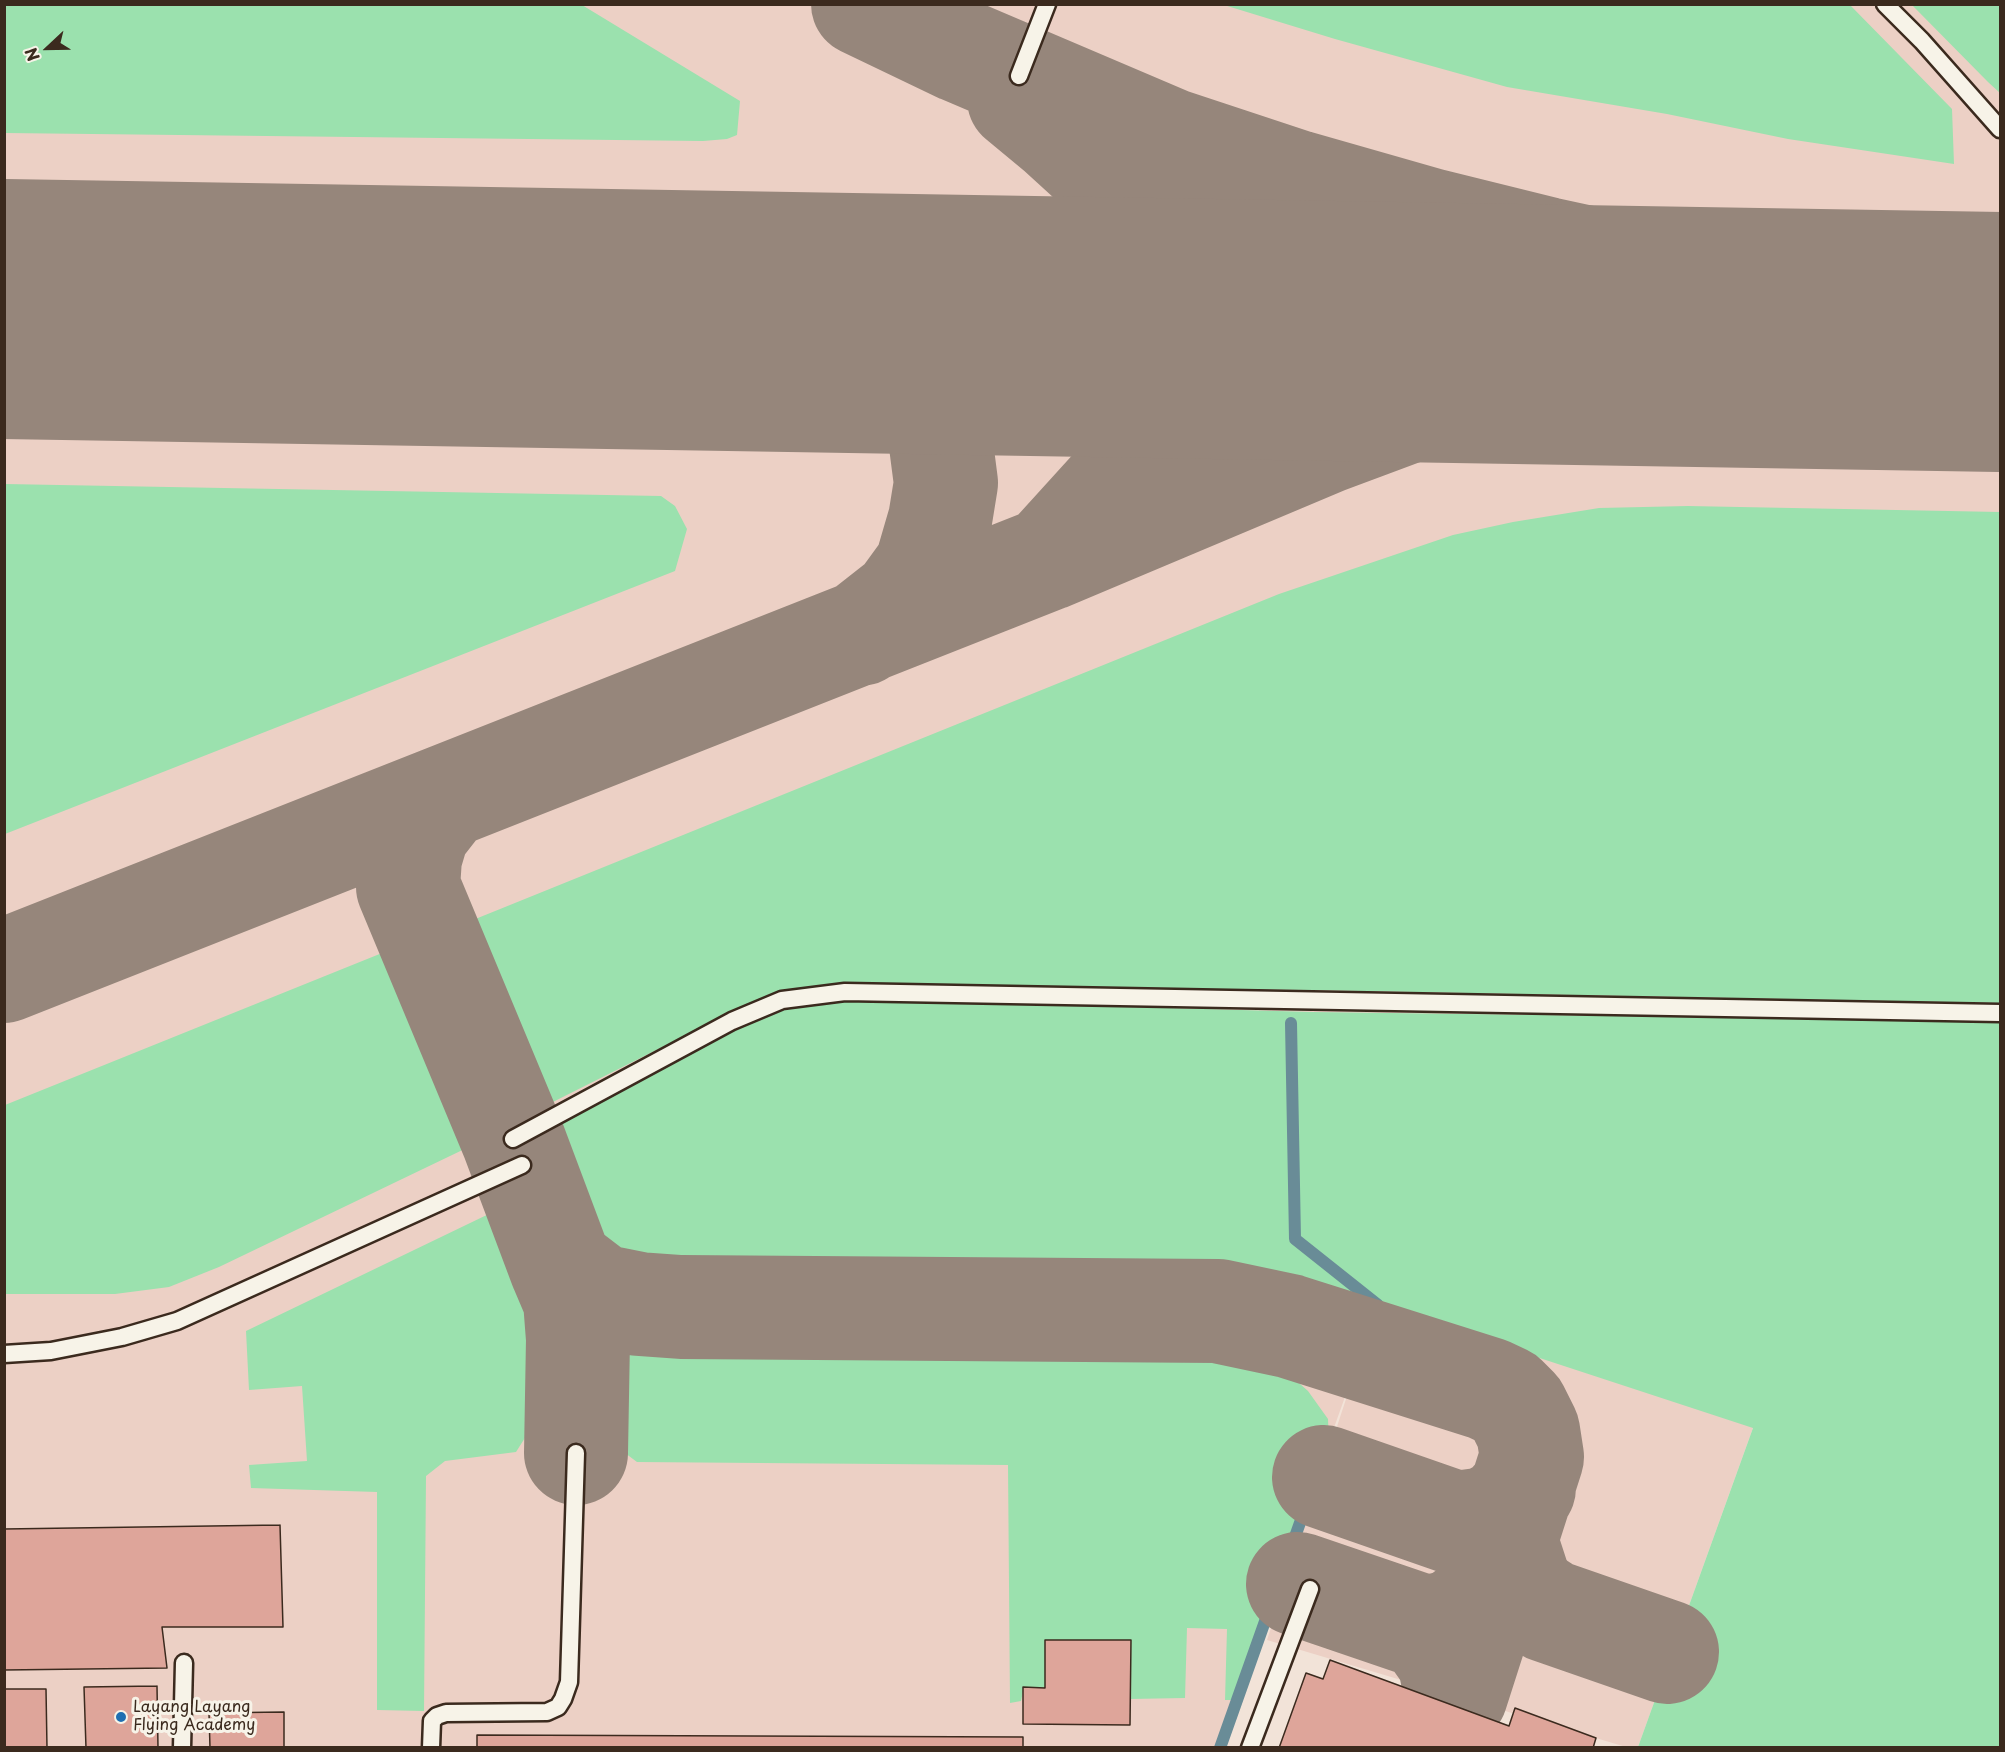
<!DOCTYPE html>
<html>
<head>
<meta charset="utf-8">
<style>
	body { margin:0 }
	#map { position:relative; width:2005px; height:1752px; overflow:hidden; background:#f2e3d8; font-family:"Playpen Sans",sans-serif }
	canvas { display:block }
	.frame { position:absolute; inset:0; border:6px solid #3b2a1e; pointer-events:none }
	.north { position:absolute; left:18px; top:18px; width:60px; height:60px; -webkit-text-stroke:4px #f7f3e8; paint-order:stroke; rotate:248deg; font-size:16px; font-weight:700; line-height:24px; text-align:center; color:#3b2a1e }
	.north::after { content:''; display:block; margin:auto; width:21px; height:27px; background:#3b2a1e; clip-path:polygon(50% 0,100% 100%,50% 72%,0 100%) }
</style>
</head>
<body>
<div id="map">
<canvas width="2005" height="1752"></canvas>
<div class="frame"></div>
<div class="north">N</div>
</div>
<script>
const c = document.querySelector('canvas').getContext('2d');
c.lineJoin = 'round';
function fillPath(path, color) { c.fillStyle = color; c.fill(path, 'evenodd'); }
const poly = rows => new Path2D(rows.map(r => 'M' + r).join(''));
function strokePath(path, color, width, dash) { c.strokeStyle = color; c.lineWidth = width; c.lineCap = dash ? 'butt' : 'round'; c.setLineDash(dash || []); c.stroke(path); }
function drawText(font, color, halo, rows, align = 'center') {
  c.font = font + ' "Playpen Sans",sans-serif'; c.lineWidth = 6; c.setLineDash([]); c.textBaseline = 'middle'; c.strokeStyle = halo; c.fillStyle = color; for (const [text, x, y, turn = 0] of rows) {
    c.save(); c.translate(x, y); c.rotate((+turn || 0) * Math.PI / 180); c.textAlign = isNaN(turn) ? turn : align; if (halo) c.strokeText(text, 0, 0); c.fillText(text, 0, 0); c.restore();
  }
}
fillPath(poly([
	[5,5,2000,5,2000,1354,1781,1350,1638,1747,1626,1747,1267,1640,1366,1338,1220,1747,5,1748]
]), '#ecd0c5');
fillPath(poly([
	[5,4,582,5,740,101,737,135,727,139,703,141,5,133],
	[1224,5,1850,5,1952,109,1954,164,1788,139,1667,114,1507,87,1335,39],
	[1912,5,2000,5,2000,93,1988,82],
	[5,484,661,496,675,506,687,529,675,571,5,834],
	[1688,506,2000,512,2000,1003,1308,990,843,986,728,1014,535,1111,463,924,1279,594,1453,535,1513,522,1599,508],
	[392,949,412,986,475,1144,219,1267,169,1287,115,1294,5,1294,5,1105],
	[846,999,1313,1012,2000,1021,2000,1747,1638,1747,1753,1428,1378,1305,1371,1312,1341,1301,1247,1282,683,1280,642,1279,611,1272,589,1251,543,1130,737,1028,784,1007],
	[495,1211,517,1253,534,1303,540,1366,535,1422,516,1452,445,1461,426,1476,424,1711,377,1710,377,1492,251,1488,249,1465,307,1461,302,1386,249,1390,246,1331],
	[700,1337,1245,1348,1283,1369,1308,1391,1328,1419,1329,1441,1237,1700,1225,1700,1227,1629,1187,1628,1185,1698,1130,1699,1130,1640,1046,1640,1045,1688,1024,1687,1021,1701,1010,1703,1008,1465,637,1462,621,1450,607,1421,600,1383,605,1353,627,1340]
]), '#9be1ae');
strokePath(poly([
	[1291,1023,1295,1239,1378,1305],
	[1220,1748,1329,1441]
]), '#698c97', 12);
strokePath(poly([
	[863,4,961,51,1170,140,1297,182,1430,220,1547,249,1746,292,2000,328],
	[1019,99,1060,133,1106,175,1135,218,1153,276,1159,328,1157,373,1143,428,1120,480,1051,556],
	[852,323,906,365,939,429,946,483,940,520,926,568,902,601,860,634],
	[443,798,418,830,410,857,408,887,513,1139,561,1267,575,1300,578,1339,576,1453],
	[4,971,1047,559,1325,442,1443,398,1542,374,1677,353,1827,340],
	[561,1267,599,1296,639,1304,681,1307,1218,1311,1289,1326,1488,1389,1505,1397,1517,1409,1528,1431,1532,1457,1456,1694,1449,1659,1427,1628],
	[1324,1477,1456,1523,1486,1519,1505,1509,1524,1488],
	[1506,1542,1520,1585,1532,1600,1549,1611,1667,1652],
	[1298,1584,1427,1628,1455,1621,1473,1608,1487,1594]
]), '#96867b', 104);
strokePath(poly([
	[4,309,2000,342]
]), '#96867b', 260);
const building = poly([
	[280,1525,283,1627,162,1627,167,1668,4,1670,4,1529,280,1525],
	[1045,1640,1131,1640,1130,1725,1023,1724,1023,1687,1045,1688,1045,1640],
	[1330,1660,1509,1726,1515,1708,1596,1738,1593,1748,1279,1748,1306,1673,1323,1679,1330,1660],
	[157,1686,158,1748,86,1748,84,1687,157,1686],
	[4,1689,46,1689,47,1748,4,1748,4,1689],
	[284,1712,284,1748,210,1748,209,1713,284,1712],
	[477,1735,1023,1737,1023,1748,477,1748,477,1735]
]);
fillPath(building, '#dea59a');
strokePath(building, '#3b2a1e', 1.5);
const service = poly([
	[1885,4,1922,41,2000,129],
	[1019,76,1047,4],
	[513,1139,732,1021,782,1000,845,992,2000,1013],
	[4,1354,51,1351,122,1337,177,1321,522,1165],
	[182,1748,184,1663],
	[431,1748,432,1721,437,1716,446,1713,547,1712,558,1707,563,1699,569,1682,576,1453],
	[1250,1748,1310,1589]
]);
strokePath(service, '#3b2a1e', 21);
strokePath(service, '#f7f3e8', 16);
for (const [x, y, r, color] of [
	[121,1717,6,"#1f6fb2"]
]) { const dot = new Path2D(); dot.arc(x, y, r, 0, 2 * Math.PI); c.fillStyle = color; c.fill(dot); strokePath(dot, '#f7f3e8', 2); }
drawText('16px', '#3b2a1e', '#f7f3e8', [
	["Layang Layang",133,1708],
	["Flying Academy",133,1726]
], 'left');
</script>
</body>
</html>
